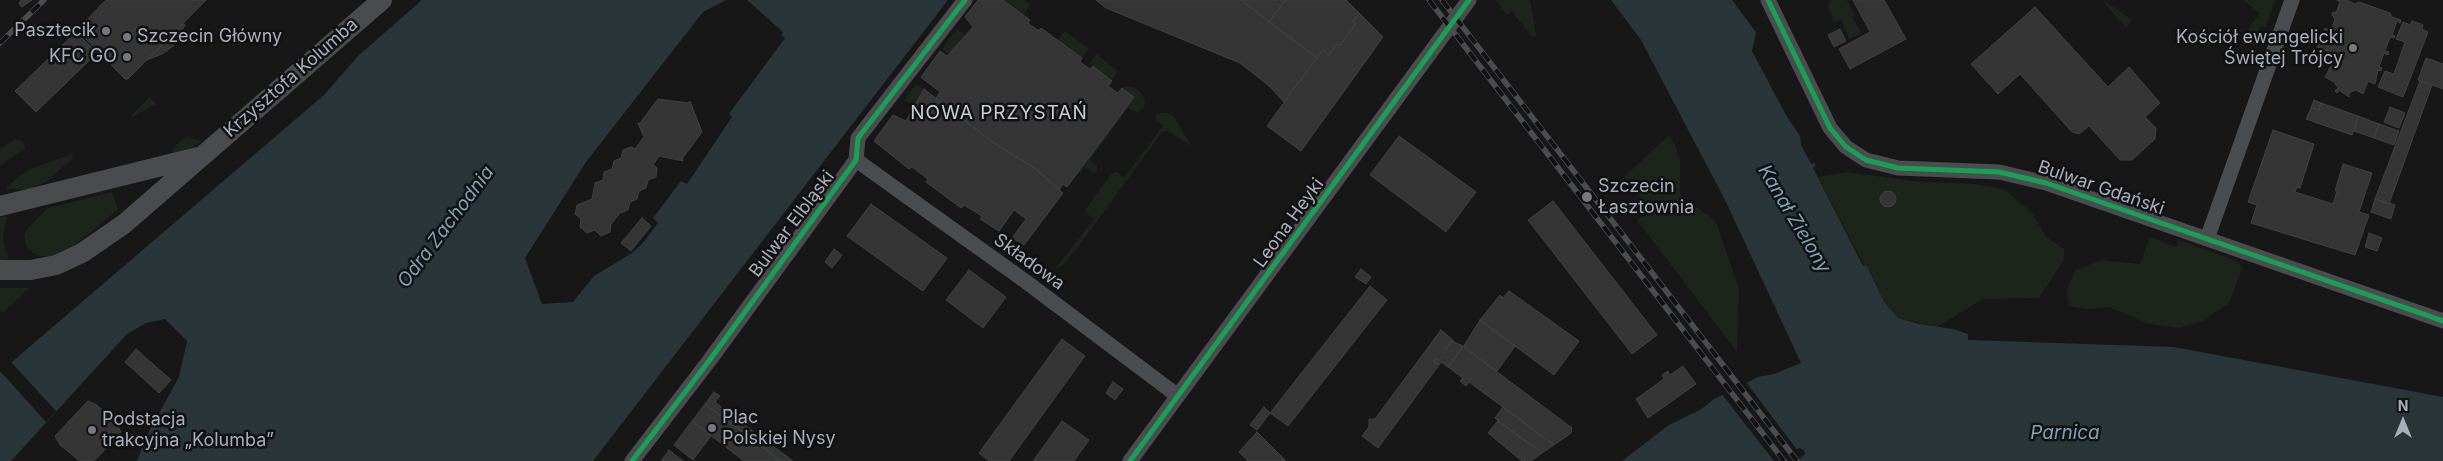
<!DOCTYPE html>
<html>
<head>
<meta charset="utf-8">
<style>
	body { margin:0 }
	#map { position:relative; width:2443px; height:461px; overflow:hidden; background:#171717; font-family:Inter,sans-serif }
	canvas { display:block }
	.north { position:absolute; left:2378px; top:396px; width:50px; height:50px; -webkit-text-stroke:4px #111113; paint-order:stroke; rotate:0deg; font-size:14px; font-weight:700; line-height:20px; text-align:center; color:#a7afb8 }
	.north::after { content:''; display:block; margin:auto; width:18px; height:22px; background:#a7afb8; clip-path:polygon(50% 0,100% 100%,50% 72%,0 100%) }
</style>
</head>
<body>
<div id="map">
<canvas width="2443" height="461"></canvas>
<div class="north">N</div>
</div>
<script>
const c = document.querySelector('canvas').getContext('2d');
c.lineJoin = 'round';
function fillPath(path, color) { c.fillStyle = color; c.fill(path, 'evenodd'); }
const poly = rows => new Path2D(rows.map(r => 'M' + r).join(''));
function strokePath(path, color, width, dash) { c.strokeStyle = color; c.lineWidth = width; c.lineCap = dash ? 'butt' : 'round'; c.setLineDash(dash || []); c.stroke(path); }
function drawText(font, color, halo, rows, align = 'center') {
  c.font = font + ' Inter,sans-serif'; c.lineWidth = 5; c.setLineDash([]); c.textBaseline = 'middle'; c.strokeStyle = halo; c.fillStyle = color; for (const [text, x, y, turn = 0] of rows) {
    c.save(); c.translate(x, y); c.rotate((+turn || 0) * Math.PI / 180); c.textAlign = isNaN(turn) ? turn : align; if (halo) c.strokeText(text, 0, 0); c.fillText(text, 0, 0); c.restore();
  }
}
fillPath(poly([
	[1004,0,1024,0,1031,5,1024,15],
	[1496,0,1530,0,1536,36,1532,37,1512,11,1507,15],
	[1830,0,1847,0,1855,15,1852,17,1862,33,1849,39,1841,19,1834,22,1828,6],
	[2243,0,2275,0,2266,27,2260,27,2258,30,2260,32,2257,43,2243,36,2260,13],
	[2105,1,2132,20,2126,28,2104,3],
	[957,28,965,35,948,54,942,49],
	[1065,31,1089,49,1082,58,1058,40],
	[1096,54,1118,71,1112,80,1090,63],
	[916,84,924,89,914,106,904,100],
	[1127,86,1137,89,1142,94,1145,100,1144,107,1138,113,1128,108,1090,160,1097,166,1097,171,1092,173,1085,167,1080,173,1079,172,1134,97,1122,88],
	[150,97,156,104,132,117,132,115],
	[1159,113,1168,113,1174,116,1191,146,1168,131,1162,132,1081,243,1063,265,1055,269,1094,219,1087,214,1086,209,1108,178,1113,173,1117,172,1124,178,1163,126,1156,119,1156,115],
	[1669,135,1675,145,1680,160,1680,193,1683,199,1711,217,1717,225,1739,289,1737,352,1637,220,1650,211,1624,177],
	[187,137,203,141,184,152,168,159,178,143],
	[14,140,21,140,26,148,0,165,0,149],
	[71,154,73,156,72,159,46,182,29,189,6,189,6,187,28,170],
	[1847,172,1913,181,1973,184,2004,189,2033,214,2046,237,2064,249,2064,260,2039,298,1983,299,1937,327,1898,318,1883,302,1818,177],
	[112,192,118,210,72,247,50,256,42,256,33,253,26,246,24,236,26,230,48,208],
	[5,216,7,219,3,234,4,244,9,259,0,261,0,217],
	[2150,237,2176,247,2179,240,2239,262,2242,269,2229,303,2202,321,2180,328,2149,324,2109,307,2086,309,2069,306,2067,290,2075,270,2102,260,2140,264],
	[0,288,29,288,4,312,0,311]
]), '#1d241c');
fillPath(poly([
	[422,0,726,0,703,12,586,162,525,258,542,304,573,302,594,276,632,253,642,244,658,223,653,218,681,181,687,184,732,117,729,114,785,38,781,35,783,32,747,0,948,0,593,461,137,461,146,437,179,377,187,341,165,319,146,323,127,334,11,461,0,461,0,372,324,95,358,56],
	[1611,0,1732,0,1756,32,1752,51,1787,117,1800,136,1801,145,1811,164,1814,163,1816,166,1813,168,1863,266,1866,265,1884,302,1898,318,1919,324,1953,329,1968,334,1968,340,2174,347,2443,397,2443,461,1797,461,1805,454,1804,450,1799,448,1779,461,1622,461,1669,425,1700,410,1714,399,1758,377,1774,374,1801,363,1726,202,1641,40]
]), '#293539');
fillPath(poly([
	[11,362,56,411,46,422,0,371],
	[1745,381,1798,451,1783,461,1774,461,1721,393]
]), '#171717');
const building = poly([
	[21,0,32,0,22,7,19,4,21,0],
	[106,0,206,0,128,79,125,79,77,30,106,0],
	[978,0,1003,0,1030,20,1028,23,1039,31,1041,28,1082,58,1080,62,1090,69,1093,66,1112,81,1108,86,1118,93,1122,88,1134,97,1067,187,1063,184,1059,190,1036,169,994,143,941,103,936,98,940,92,921,77,940,51,947,56,973,27,965,17,978,0],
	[1096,0,1241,0,1317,58,1284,102,1269,86,1240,63,1106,8,1096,0],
	[1241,0,1285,0,1269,22,1241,0],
	[1285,0,1346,0,1359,13,1353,22,1356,23,1340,46,1337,44,1329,55,1322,50,1317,58,1269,22,1285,0],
	[1853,0,1884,0,1906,39,1850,69,1839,49,1870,32,1853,0],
	[2337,0,2346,0,2355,4,2359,2,2390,13,2392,17,2401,20,2400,23,2397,21,2392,35,2395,36,2394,38,2390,37,2385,51,2389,52,2388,55,2384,53,2379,67,2382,68,2381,71,2378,70,2375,84,2368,81,2363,94,2356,90,2349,93,2349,97,2339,90,2337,93,2335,91,2338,88,2334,82,2325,77,2331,66,2324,64,2331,52,2324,50,2323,54,2321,53,2322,49,2317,47,2318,44,2324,46,2329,33,2324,31,2325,28,2331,30,2335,19,2332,15,2333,12,2336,13,2340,2,2337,0],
	[2035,7,2108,87,2129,67,2160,103,2145,117,2156,128,2155,139,2132,160,2120,160,2089,126,2079,134,2072,132,2020,74,1998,94,1971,64,2035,7],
	[1359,13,1383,37,1301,151,1267,126,1322,50,1329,55,1337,44,1340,46,1356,23,1353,22,1359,13],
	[2412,21,2423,25,2422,29,2428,32,2403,97,2378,87,2385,71,2394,74,2405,42,2396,39,2403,22,2410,25,2412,21],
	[183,24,185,25,173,46,164,53,147,60,183,24],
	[1840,29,1846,41,1834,47,1828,35,1840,29],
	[76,32,97,53,36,112,15,91,76,32],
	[2426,58,2443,64,2443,89,2418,80,2426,58],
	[2420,81,2432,85,2389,204,2375,199,2420,81],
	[924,89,994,143,1036,169,1063,193,1024,245,1012,238,1026,219,1014,210,999,231,980,219,982,216,964,205,961,208,926,182,928,179,912,167,909,169,874,141,893,115,906,121,924,89],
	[658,99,688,103,690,101,702,132,682,159,683,161,659,156,653,165,657,168,656,177,648,180,646,188,639,191,637,199,630,202,628,210,620,213,611,224,610,232,601,236,595,230,587,233,580,227,581,219,575,214,577,205,592,199,595,183,603,180,604,172,612,169,614,161,621,158,623,150,631,147,635,149,644,137,638,123,640,123,658,99],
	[2314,100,2321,103,2319,110,2311,108,2314,100],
	[2321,103,2358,116,2352,135,2306,119,2311,108,2319,110,2321,103],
	[2390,107,2405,113,2399,128,2384,122,2390,107],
	[2358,116,2379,124,2374,138,2354,131,2358,116],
	[2379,124,2399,131,2394,145,2374,138,2379,124],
	[2273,130,2314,144,2300,188,2297,187,2295,192,2333,204,2337,191,2335,191,2343,164,2372,173,2359,212,2369,215,2355,255,2251,223,2257,205,2248,202,2273,130],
	[1399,136,1476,192,1446,232,1370,175,1399,136],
	'1880 199a8 8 0 1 1 16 0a8 8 0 1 1-16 0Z',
	[2375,199,2395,205,2391,219,2371,212,2375,199],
	[1553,201,1657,335,1632,354,1528,220,1553,201],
	[871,204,947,258,923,291,847,236,871,204],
	[642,218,651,226,631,251,621,243,642,218],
	[2369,233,2382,238,2377,251,2365,247,2369,233],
	[834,249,842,255,832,268,825,262,834,249],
	[1361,269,1371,277,1366,284,1355,277,1361,269],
	[969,270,1006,297,983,328,946,300,969,270],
	[1370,286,1387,300,1288,426,1270,413,1370,286],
	[1509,291,1579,341,1554,375,1480,320,1500,295,1503,298,1509,291],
	[1480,320,1515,346,1497,371,1463,347,1480,320],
	[1441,330,1454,341,1452,341,1438,360,1437,358,1434,362,1439,365,1378,448,1362,436,1369,427,1369,419,1375,419,1441,330],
	[1062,339,1085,356,1009,461,989,461,979,453,1062,339],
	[1452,341,1461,345,1462,348,1448,367,1441,362,1439,365,1434,362,1452,341],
	[1461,345,1572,428,1571,433,1554,445,1469,382,1466,386,1460,381,1463,378,1448,367,1462,348,1461,345],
	[136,349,171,380,159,393,125,362,136,349],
	[1683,366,1696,384,1648,418,1636,399,1664,379,1662,375,1668,371,1670,375,1683,366],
	[1113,382,1123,389,1115,400,1106,393,1113,382],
	[714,392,720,396,715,402,734,417,729,422,705,404,714,392],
	[88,401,97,405,116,423,121,432,97,458,93,461,80,461,60,445,55,436,88,401],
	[705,404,781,461,744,461,692,421,705,404],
	[1264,407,1270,413,1257,430,1250,425,1264,407],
	[1503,407,1554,445,1542,453,1498,421,1495,418,1503,407],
	[734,417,793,461,781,461,729,422,734,417],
	[692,421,711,436,693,460,674,445,692,421],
	[1062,421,1089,440,1074,461,1033,461,1062,421],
	[1498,421,1542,453,1531,461,1522,461,1488,433,1498,421],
	[1257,432,1286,461,1248,461,1239,452,1257,432],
	[669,450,683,461,661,461,669,450]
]);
fillPath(building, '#353536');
strokePath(building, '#3f4143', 1);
strokePath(poly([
	[1768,0,1830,128,1846,147,1866,160,1898,168,1999,172,2046,183,2443,321],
	[856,160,1025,281,1178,396],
	[2207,239,2292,0],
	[632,461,709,361,856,160,858,138,965,0],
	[1130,461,1469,0]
]), '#4a4d50', 15);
strokePath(poly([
	[0,206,198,157],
	[0,270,31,270,56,265,82,253,124,224,382,0]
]), '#494b4e', 20);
const rail = poly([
	[1429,0,1784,461],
	[1442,0,1797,461],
	[0,43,44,0]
]);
strokePath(rail, '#4a4c4f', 5.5);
strokePath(rail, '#111113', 4, [11]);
strokePath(poly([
	[1768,0,1830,128,1846,147,1866,160,1898,168,1999,172,2046,183,2443,321],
	[632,461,709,361,856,160,858,138,965,0],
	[1130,461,1469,0]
]), '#1a9f57', 5);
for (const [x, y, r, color] of [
	[106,31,5,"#757a80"],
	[127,37,5,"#757a80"],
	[2353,48,5,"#757a80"],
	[127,57,5,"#757a80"],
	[1587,197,6,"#757a80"],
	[712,428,5,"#757a80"],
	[92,430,5,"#757a80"]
]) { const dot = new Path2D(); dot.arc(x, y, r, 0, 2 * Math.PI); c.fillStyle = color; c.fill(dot); strokePath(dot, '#111113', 2); }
drawText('18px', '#a7afb8', '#111113', [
	["Pasztecik",96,31,"right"],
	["Szczecin Główny",137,37],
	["Kościół ewangelicki",2343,38,"right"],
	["Świętej Trójcy",2343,59,"right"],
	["KFC GO",117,57,"right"],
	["Szczecin",1598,187],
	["Łasztownia",1598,208],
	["Plac",722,418],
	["Polskiej Nysy",722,439],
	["Podstacja",102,420],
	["trakcyjna „Kolumba”",102,441]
], 'left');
drawText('18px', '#a7afb8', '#111113', [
	["Krzysztofa Kolumba",291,78,-41],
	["Bulwar Gdański",2101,188,19],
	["Leona Heyki",1289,223,-54],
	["Bulwar Elbląski",792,224,-53],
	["Składowa",1029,262,36]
]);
c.letterSpacing = '1px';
drawText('19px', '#c8cdd4', '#111113', [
	["NOWA PRZYSTAŃ",999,113]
]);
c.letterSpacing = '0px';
drawText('italic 19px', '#7da4b4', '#111113', [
	["Kanał Zielony",1794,219,59],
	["Odra Zachodnia",446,227,-53],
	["Parnica",2065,433]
]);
</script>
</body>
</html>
